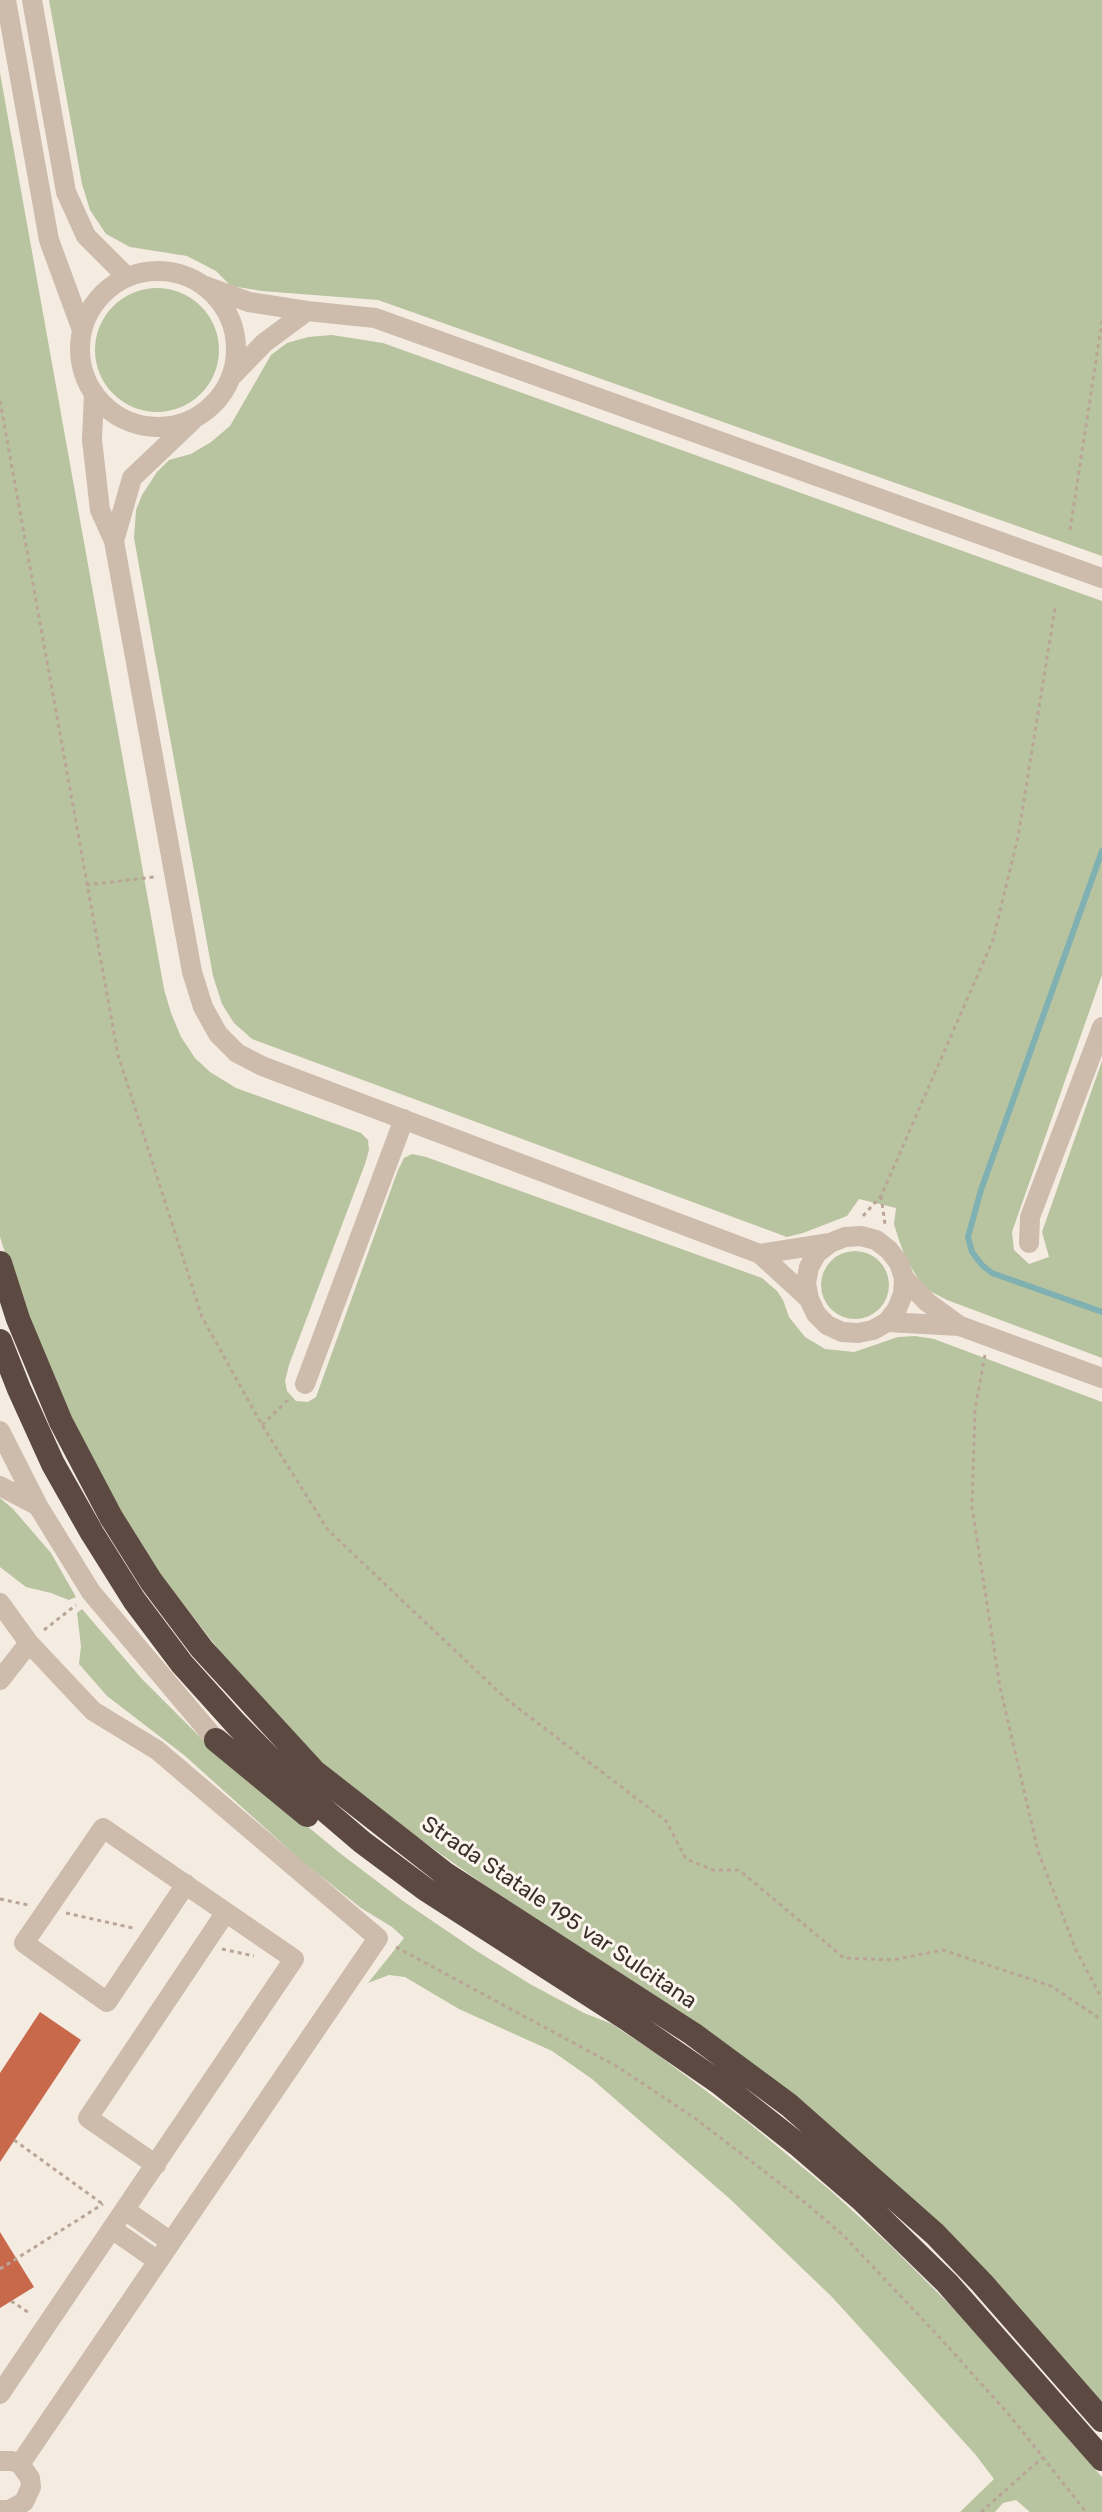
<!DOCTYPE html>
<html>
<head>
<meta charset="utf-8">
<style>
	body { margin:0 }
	canvas { display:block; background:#f4ebe1 }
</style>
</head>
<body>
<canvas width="1102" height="2512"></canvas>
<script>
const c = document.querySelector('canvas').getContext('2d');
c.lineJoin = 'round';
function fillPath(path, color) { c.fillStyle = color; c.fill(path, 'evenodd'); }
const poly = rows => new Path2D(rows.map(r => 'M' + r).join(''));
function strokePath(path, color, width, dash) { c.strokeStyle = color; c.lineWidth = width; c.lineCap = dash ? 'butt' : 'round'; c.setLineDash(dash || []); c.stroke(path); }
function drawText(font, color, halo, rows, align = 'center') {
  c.font = font + ' Rubik,sans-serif'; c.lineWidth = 6; c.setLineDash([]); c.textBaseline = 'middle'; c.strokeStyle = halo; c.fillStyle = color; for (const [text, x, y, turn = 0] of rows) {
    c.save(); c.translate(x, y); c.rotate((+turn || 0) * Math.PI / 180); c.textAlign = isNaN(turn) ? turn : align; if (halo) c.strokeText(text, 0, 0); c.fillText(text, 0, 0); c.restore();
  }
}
fillPath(poly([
	[49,0,1102,0,1102,556,378,300,262,291,231,286,216,271,187,256,130,247,106,234,90,210,82,184],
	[0,73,164,989,171,1013,181,1037,195,1058,210,1072,236,1088,361,1133,368,1140,369,1150,365,1164,289,1365,285,1381,287,1391,296,1401,308,1402,316,1397,398,1170,404,1158,412,1154,426,1157,762,1278,777,1291,783,1300,789,1317,805,1337,825,1349,854,1352,898,1337,915,1336,934,1339,1102,1402,1102,2405,940,2225,877,2167,808,2107,712,2033,486,1886,414,1835,365,1799,321,1761,222,1654,153,1565,107,1493,74,1427,15,1284,0,1237],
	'95 350a62 62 0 1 1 124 0a62 62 0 1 1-124 0Z',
	[332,335,383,343,1102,601,1102,975,1012,1232,1014,1250,1029,1264,1049,1257,1042,1232,1102,1061,1102,1358,947,1300,924,1288,906,1259,899,1240,894,1224,896,1208,859,1199,847,1216,803,1233,787,1237,252,1039,234,1023,222,1004,213,976,134,538,136,510,142,495,157,472,169,460,191,454,211,442,230,426,271,355,287,343,308,337],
	'821 1285a34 34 0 1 1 68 0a34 34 0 1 1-68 0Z',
	[0,1498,13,1509,51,1553,76,1597,69,1600,51,1593,26,1587,0,1567],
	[82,1609,142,1679,207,1744,341,1854,403,1901,475,1950,530,1984,584,2013,612,2024,658,2055,749,2123,831,2191,892,2247,953,2308,1102,2477,1102,2512,1030,2512,1016,2500,1003,2503,995,2512,960,2512,994,2479,975,2454,832,2297,730,2199,592,2079,552,2051,459,2009,405,1977,389,1975,368,1983,404,1938,392,1927,361,1908,303,1862,184,1755,107,1696,79,1664,81,1646,77,1613]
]), '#b8c4a0');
strokePath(poly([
	[1102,851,981,1190,968,1237,972,1252,982,1265,992,1273,1102,1312]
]), '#7fb0b2', 6);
fillPath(poly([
	[40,2012,81,2040,0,2162,0,2073],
	[0,2232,34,2287,0,2308]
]), '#c8694b');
strokePath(poly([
	[0,401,118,1055,202,1317,262,1425,328,1530,505,1698,666,1821,686,1859,713,1870,739,1870,844,1958,892,1960,943,1950,1051,1986,1102,2020],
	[1070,530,1102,321],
	[86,885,154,877],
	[881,1196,885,1224],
	[863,1216,881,1196,993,940,1018,837,1055,608],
	[985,1355,975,1410,972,1507,1000,1687,1038,1851,1076,1950,1102,1999],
	[262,1425,291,1397],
	[44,1630,76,1605],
	[0,1899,28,1905],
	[66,1913,133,1928],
	[396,1947,618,2067,696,2119,803,2201,843,2235,943,2341,1011,2417,1086,2512],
	[222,1949,254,1956],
	[14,2140,104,2205],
	[0,2269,103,2204],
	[11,2301,31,2314],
	[981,2512,1042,2458]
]), '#b9a596', 3, [4, 4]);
strokePath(poly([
	[6,0,49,240,82,330],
	[32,0,66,192,86,236,127,277],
	'80 349a78 78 0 1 1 156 0a78 78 0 1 1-156 0Z',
	[205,286,249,302,307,311,375,318,1102,578],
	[233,375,264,343,307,311],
	[94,393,92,440,100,510,114,541,192,972,203,1007,218,1034,237,1053,262,1066,760,1254,809,1299],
	[114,541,132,478,192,421],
	[1029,1243,1030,1217,1102,1027],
	[760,1254,830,1243,845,1237,861,1236,876,1240,889,1250,899,1263,904,1278,903,1294,897,1309,887,1322,873,1330,858,1333,842,1332,827,1325,816,1314,809,1299,806,1283,809,1267,817,1253,830,1243],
	[904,1278,927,1302,960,1326],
	[887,1322,960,1326,1102,1378],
	[305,1384,404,1119],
	[0,1431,38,1506,91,1592,216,1740],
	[0,1486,38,1506],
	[0,1603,29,1643,93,1711,157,1750,378,1938,20,2464],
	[0,1680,29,1643],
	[156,2165,88,2118,226,1912],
	[125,2210,171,2242],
	[112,2229,158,2261],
	[0,2394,294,1959,103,1828,24,1943,107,2002,186,1884],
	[0,2461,12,2461,20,2464,30,2478,31,2487,24,2502,9,2510,0,2510]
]), '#cdbbac', 20);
strokePath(poly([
	[0,1263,18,1319,61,1422,111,1517,151,1581,202,1649,315,1772,444,1873,693,2034,789,2105,935,2234,982,2283,1102,2420],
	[0,1341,19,1389,53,1464,92,1533,134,1600,182,1664,236,1724,300,1789,362,1842,425,1889,627,2019,721,2084,797,2144,862,2200,947,2283,1102,2459],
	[216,1740,307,1815]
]), '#5c4a42', 24);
drawText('22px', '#3b302b', '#fbf5ee', [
	["Strada Statale 195 var Sulcitana",559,1913,34]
]);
</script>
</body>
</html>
